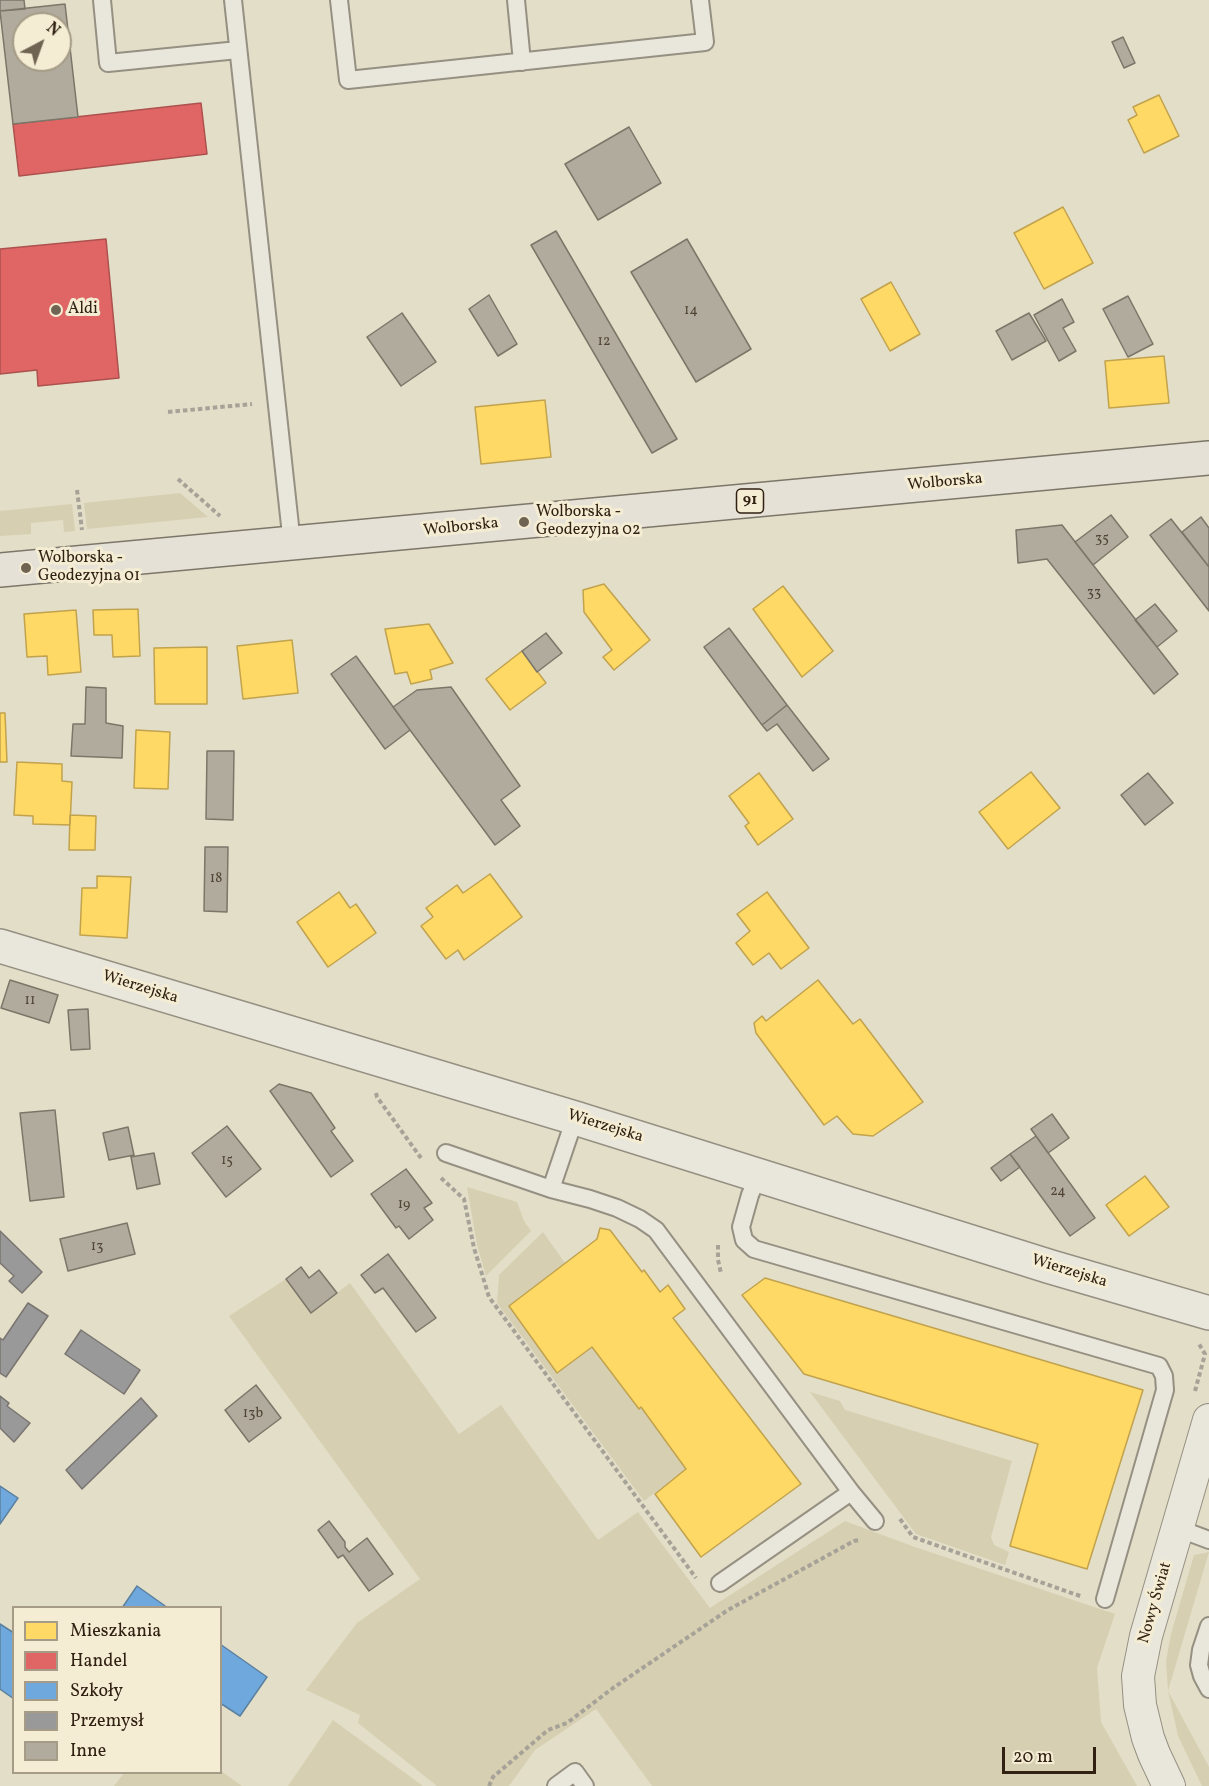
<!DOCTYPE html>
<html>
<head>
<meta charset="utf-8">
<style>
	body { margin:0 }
	#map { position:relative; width:1209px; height:1786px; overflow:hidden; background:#e3dec8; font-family:Vollkorn,serif }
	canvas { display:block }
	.legend { position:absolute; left:12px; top:1606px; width:210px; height:168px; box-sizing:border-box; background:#f4edd4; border:2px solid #a69b86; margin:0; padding:8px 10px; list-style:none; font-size:18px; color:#312112 }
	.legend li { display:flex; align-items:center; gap:12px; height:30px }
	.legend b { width:30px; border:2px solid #a69b86 }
	.north { position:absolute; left:12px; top:12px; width:60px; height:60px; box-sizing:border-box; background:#f4edd4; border:2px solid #a69b86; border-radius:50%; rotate:41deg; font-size:16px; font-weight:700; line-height:24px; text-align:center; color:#312112 }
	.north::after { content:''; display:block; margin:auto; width:21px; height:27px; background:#6f6352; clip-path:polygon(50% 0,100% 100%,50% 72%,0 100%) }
	.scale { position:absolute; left:1002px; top:1747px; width:94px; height:27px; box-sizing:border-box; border:3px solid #312112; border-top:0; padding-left:8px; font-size:18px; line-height:21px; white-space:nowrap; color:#312112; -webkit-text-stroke:4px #f4edd4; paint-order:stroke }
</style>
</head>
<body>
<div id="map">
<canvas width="1209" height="1786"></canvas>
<ul class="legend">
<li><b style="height:16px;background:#ffd966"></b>Mieszkania</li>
<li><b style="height:16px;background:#e06666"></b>Handel</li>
<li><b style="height:16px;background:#6fa8dc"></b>Szkoły</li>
<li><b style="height:16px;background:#999"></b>Przemysł</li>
<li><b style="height:16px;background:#b0ab9c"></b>Inne</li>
</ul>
<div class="north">N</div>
<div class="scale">20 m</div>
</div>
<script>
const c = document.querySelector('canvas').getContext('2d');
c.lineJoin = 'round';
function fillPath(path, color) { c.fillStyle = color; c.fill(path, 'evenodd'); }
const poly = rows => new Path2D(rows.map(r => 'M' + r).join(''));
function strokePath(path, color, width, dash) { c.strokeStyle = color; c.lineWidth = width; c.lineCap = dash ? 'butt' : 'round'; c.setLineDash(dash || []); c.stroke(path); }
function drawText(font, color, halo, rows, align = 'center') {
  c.font = font + ' Vollkorn,serif'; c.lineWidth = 6; c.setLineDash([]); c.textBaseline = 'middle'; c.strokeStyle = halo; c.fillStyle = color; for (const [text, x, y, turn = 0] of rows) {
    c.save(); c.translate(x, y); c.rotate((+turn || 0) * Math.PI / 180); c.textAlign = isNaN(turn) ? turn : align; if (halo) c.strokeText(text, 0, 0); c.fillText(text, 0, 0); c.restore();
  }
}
fillPath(poly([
	[180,493,208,517,87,529,84,503],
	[72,504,75,531,64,532,63,520,31,523,31,534,0,536,0,511],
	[467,1187,517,1202,524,1221,531,1231,486,1276,477,1245],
	[543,1232,565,1263,509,1306,557,1373,592,1347,639,1408,641,1407,686,1469,644,1501,497,1303,499,1275],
	[286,1279,311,1313,350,1283,459,1434,501,1405,598,1540,638,1512,710,1608,845,1521,912,1546,1115,1614,1097,1668,1101,1722,1137,1786,652,1786,596,1709,535,1750,509,1786,437,1786,358,1723,360,1715,306,1690,357,1623,420,1579,229,1316],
	[810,1392,840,1401,845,1410,1012,1461,991,1537,994,1545,1009,1552,1005,1565,916,1534],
	[1209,1552,1168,1691,1209,1767,1209,1786,1202,1786,1178,1736,1168,1691,1166,1661,1171,1634,1194,1555],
	[333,1720,423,1786,288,1786],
	[221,1771,242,1786,114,1786,124,1773,220,1772]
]), '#d7cfb2');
const homes = poly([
	[1159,95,1179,136,1144,153,1128,120,1137,115,1133,107,1159,95],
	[1063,207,1093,263,1044,289,1014,233,1063,207],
	[891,282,920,334,890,351,861,299,891,282],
	[1164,356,1169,403,1109,408,1105,361,1164,356],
	[545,400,551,457,481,464,475,407,545,400],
	[604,584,650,640,614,670,603,657,612,650,584,612,583,590,604,584],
	[783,586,833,651,802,677,753,609,783,586],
	[138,609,140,656,113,657,112,635,94,635,93,610,138,609],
	[76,610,81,672,48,675,47,656,27,657,24,614,76,610],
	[429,624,453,663,430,670,432,679,411,684,407,672,395,674,385,629,429,624],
	[292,640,298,693,243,699,237,646,292,640],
	[207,647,207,704,155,704,154,648,207,647],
	[522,651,546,683,510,710,486,679,522,651],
	[0,713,5,713,7,762,0,762,0,713],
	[136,730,170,732,168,789,134,788,136,730],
	[17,762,62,764,62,781,72,782,70,825,33,824,33,816,14,815,17,762],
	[1031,772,1060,808,1008,849,979,812,1031,772],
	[759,773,793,819,758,845,745,826,749,823,729,796,759,773],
	[70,815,96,816,95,850,69,850,70,815],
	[490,874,522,917,464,960,458,950,446,959,421,926,433,917,426,908,457,885,463,893,490,874],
	[97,876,131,877,127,938,80,935,82,888,97,888,97,876],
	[339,892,350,908,356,904,376,933,328,967,297,922,339,892],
	[767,892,809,948,781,969,769,953,753,965,736,943,750,931,737,914,767,892],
	[818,980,853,1024,860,1019,923,1102,873,1136,853,1134,837,1116,824,1125,756,1033,754,1023,762,1016,766,1021,818,980],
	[1145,1176,1169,1207,1129,1236,1106,1205,1145,1176],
	[600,1228,610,1230,642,1272,644,1270,660,1292,668,1285,685,1309,673,1318,801,1484,701,1557,655,1494,686,1469,641,1407,639,1409,592,1347,557,1373,509,1306,597,1239,600,1228],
	[765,1278,1143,1390,1087,1569,1010,1546,1038,1444,804,1374,742,1295,765,1278]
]);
fillPath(homes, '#ffd966');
strokePath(homes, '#c1a24d', 1.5);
const shops = poly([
	[201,103,207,154,19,176,13,124,201,103],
	[106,239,119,378,38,386,37,370,0,374,0,249,106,239]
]);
fillPath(shops, '#e06666');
strokePath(shops, '#ac514d', 1.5);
const schools = poly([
	[0,1486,18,1498,0,1524,0,1486],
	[137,1586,168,1608,122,1608,137,1586],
	[0,1624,14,1633,14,1699,0,1689,0,1624],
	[220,1644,267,1677,240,1716,220,1703,220,1644]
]);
fillPath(schools, '#6fa8dc');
strokePath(schools, '#5c809f', 1.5);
const industry = poly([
	[0,1231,42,1272,22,1293,9,1281,14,1276,0,1263,0,1231],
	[28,1303,48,1316,6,1377,0,1373,0,1338,3,1340,28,1303],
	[81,1330,140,1370,124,1394,65,1354,81,1330],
	[0,1396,9,1403,7,1406,30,1423,14,1442,0,1428,0,1396],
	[141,1398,157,1416,82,1489,66,1470,141,1398]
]);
fillPath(industry, '#999');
strokePath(industry, '#7a7570', 1.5);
const building = poly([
	[0,0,24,0,25,9,0,11,0,18,0,0],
	[65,4,78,117,13,124,0,11,65,4],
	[24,24,60,24,60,60,24,60,24,24],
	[1123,37,1135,63,1124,68,1112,42,1123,37],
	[629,127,661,183,598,220,565,164,629,127],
	[556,231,677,439,652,453,531,245,556,231],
	[687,239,751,349,696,382,631,272,687,239],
	[489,295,517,344,498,356,469,309,489,295],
	[1128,296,1153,344,1128,357,1103,309,1128,296],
	[1062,299,1074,322,1063,328,1076,351,1059,361,1034,315,1062,299],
	[402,313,436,362,401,386,367,337,402,313],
	[1029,313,1046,341,1012,360,996,331,1029,313],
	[1111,515,1128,537,1093,565,1075,542,1111,515],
	[1201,517,1209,528,1209,567,1182,532,1201,517],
	[1171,519,1209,567,1209,611,1150,535,1171,519],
	[1062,525,1178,674,1154,694,1047,559,1018,563,1016,530,1062,525],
	[1155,604,1177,631,1157,647,1135,620,1155,604],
	[729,628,787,705,762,725,704,647,729,628],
	[546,633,562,653,537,672,522,651,546,633],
	[356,656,410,730,385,749,331,674,356,656],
	[86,687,106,688,106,723,123,726,122,758,71,756,73,724,85,724,86,687],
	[451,687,520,786,501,800,520,826,495,845,393,707,417,690,451,687],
	[787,705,829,759,813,771,777,724,767,731,762,725,787,705],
	[207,751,234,751,233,820,206,819,207,751],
	[1148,773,1173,803,1145,825,1121,795,1148,773],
	[205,847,228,847,227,912,204,911,205,847],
	[10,980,58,995,49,1023,1,1008,10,980],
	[88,1009,90,1049,71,1050,68,1010,88,1009],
	[279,1084,311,1093,335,1128,331,1131,353,1161,331,1177,270,1091,279,1084],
	[55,1110,64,1197,30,1201,20,1113,55,1110],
	[1052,1114,1069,1138,1048,1153,1031,1129,1052,1114],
	[227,1126,261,1169,226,1197,192,1153,227,1126],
	[128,1127,134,1155,109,1160,103,1133,128,1127],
	[1036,1136,1095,1218,1070,1236,1010,1154,1036,1136],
	[154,1153,160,1184,137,1189,131,1157,154,1153],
	[1010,1154,1020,1167,1001,1181,991,1168,1010,1154],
	[406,1169,432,1203,424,1208,433,1220,409,1239,399,1226,396,1228,371,1194,406,1169],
	[127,1223,135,1254,68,1271,60,1239,127,1223],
	[388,1254,436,1318,416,1332,383,1288,375,1293,361,1275,388,1254],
	[301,1267,309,1278,319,1270,337,1293,311,1313,286,1279,301,1267],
	[256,1385,281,1418,249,1442,225,1410,256,1385],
	[329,1521,345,1542,345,1547,349,1552,367,1538,393,1574,369,1591,343,1555,338,1558,318,1530,329,1521]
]);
fillPath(building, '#b0ab9c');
strokePath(building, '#7c7669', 1.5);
const service = poly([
	[102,0,108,63,238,50],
	[233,0,292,544],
	[339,0,348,80,705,42,700,0],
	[516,0,522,62],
	[446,1153,551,1189,590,1199,617,1208,640,1219,656,1230,851,1492,875,1521],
	[758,1176,750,1195,741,1227,744,1240,754,1249,1159,1366,1164,1376,1165,1390,1105,1599],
	[551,1189,575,1118],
	[1177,1528,1209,1540],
	[720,1583,851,1492],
	[1209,1626,1201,1650,1199,1665,1202,1676,1209,1689],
	[556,1786,575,1772,585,1786]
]);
const minor = poly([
	[1169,1786,1154,1754,1148,1738,1140,1705,1138,1676,1146,1636,1209,1420]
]);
const tertiary = poly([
	[0,946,575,1118,1051,1267,1209,1313]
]);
const primary = poly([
	[0,570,1209,458]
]);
strokePath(service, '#959082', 20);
strokePath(minor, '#959082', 34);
strokePath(tertiary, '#959082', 36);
strokePath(primary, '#7c7669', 36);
strokePath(poly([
	[168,412,252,404],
	[178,479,220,516],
	[77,490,82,530],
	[376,1093,377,1097,421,1158],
	[441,1178,464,1199,474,1248,489,1297,696,1578],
	[718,1245,718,1260,721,1273],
	[1195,1391,1205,1354,1199,1344],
	[900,1519,913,1537,1083,1597],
	[489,1786,493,1777,548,1730,567,1723,613,1688,728,1610,854,1541,860,1540]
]), '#a7a298', 4, [4.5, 3]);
strokePath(service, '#e9e6db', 16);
strokePath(minor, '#e9e6db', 32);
strokePath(tertiary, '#e9e6db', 33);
strokePath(primary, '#e5e1d6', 33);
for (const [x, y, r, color] of [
	[56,310,6,"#6f6352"],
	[524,522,6,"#6f6352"],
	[26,568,6,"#6f6352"]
]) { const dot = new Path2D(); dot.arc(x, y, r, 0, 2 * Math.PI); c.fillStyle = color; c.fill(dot); strokePath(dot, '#f4edd4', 2); }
drawText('14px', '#514434', null, [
	["14",691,311],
	["12",604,342],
	["35",1102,539],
	["33",1094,593],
	["18",216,879],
	["11",30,1001],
	["15",227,1161],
	["24",1058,1192],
	["19",404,1205],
	["13",97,1247],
	["13b",253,1414]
]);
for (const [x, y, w] of [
	[750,501,27]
]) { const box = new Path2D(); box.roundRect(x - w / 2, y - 12, w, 24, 4.5); c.fillStyle = '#f4edd4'; c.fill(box); strokePath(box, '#312112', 1.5); }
drawText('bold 15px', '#312112', null, [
	["91",750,501]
]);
drawText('16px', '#312112', '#f4edd4', [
	["Aldi",68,310],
	["Wolborska -",536,513],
	["Geodezyjna 02",536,531],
	["Wolborska -",38,559],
	["Geodezyjna 01",38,577]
], 'left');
drawText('16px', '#312112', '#f4edd4', [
	["Wolborska",945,483,-5],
	["Wolborska",461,528,-6],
	["Wierzejska",140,988,17],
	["Wierzejska",605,1127,17],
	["Wierzejska",1069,1272,17],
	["Nowy Świat",1156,1603,-74]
]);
</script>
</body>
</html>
